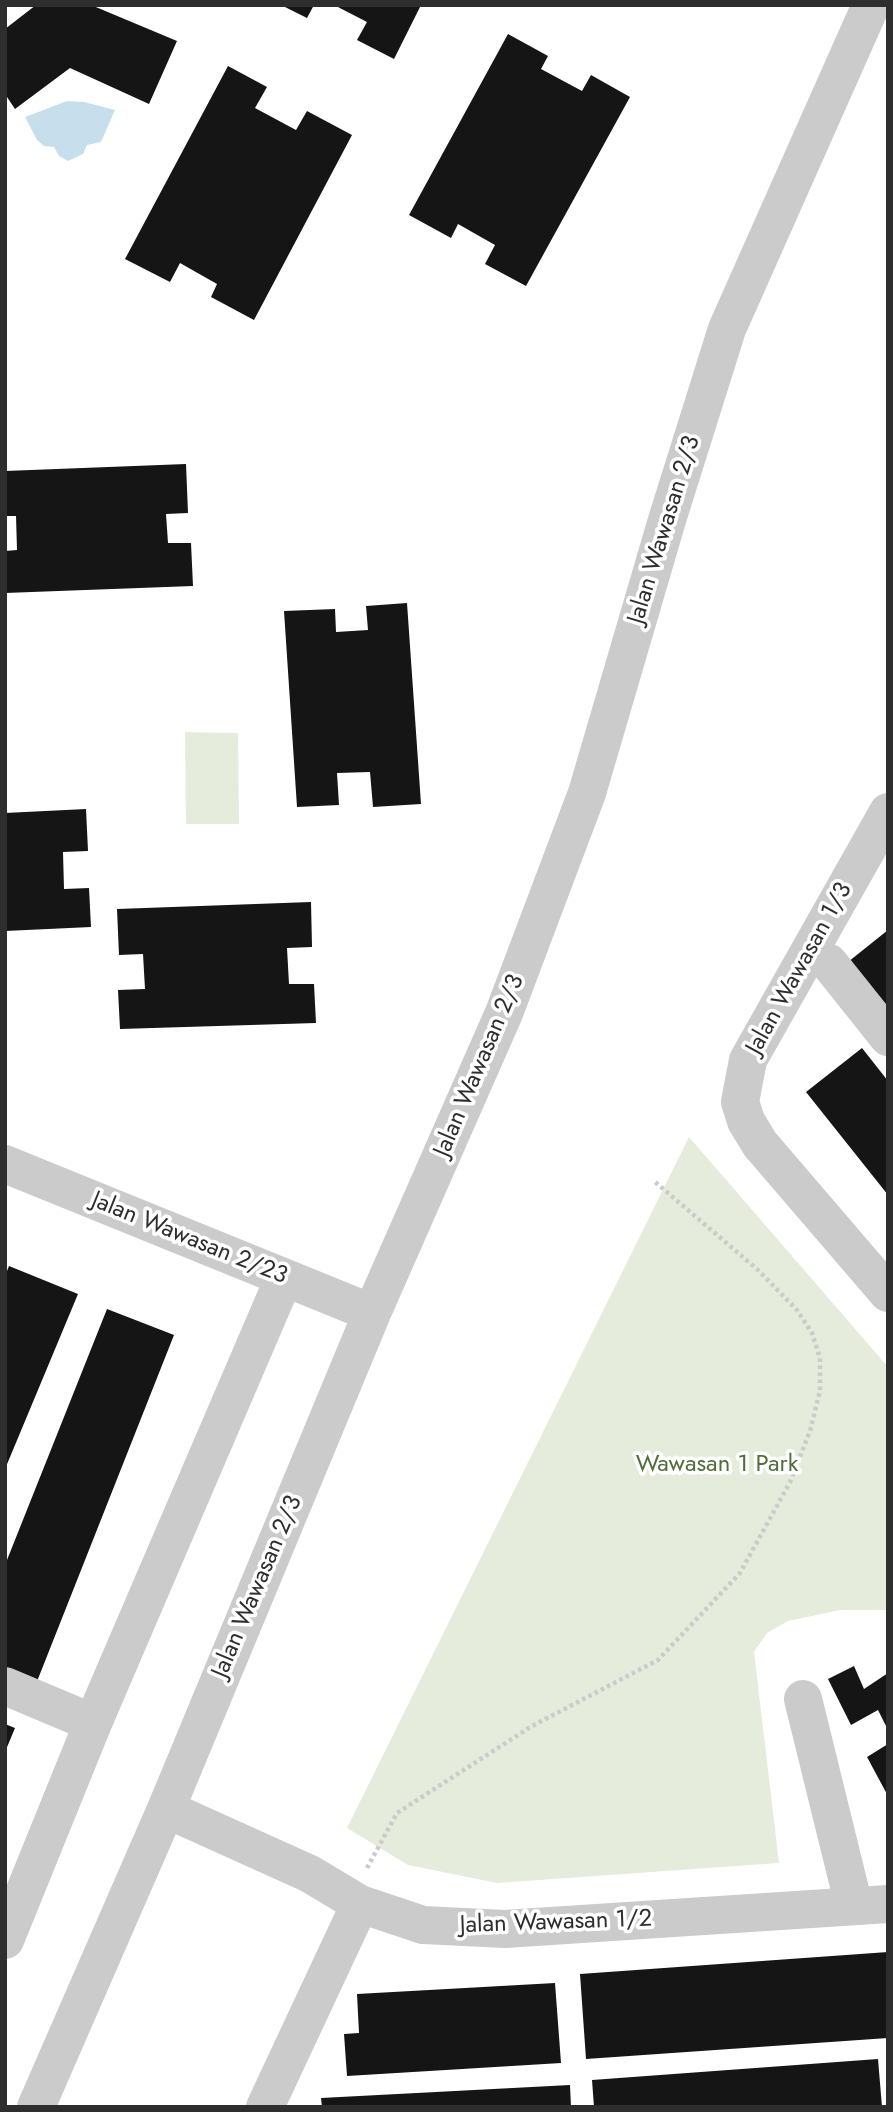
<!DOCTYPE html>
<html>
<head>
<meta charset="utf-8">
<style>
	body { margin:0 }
	#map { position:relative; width:893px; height:2112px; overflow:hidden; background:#fff; font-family:Jost,sans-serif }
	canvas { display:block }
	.frame { position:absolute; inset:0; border:7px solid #2e2e2e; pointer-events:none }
</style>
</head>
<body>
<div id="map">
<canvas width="893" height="2112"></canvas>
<div class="frame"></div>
</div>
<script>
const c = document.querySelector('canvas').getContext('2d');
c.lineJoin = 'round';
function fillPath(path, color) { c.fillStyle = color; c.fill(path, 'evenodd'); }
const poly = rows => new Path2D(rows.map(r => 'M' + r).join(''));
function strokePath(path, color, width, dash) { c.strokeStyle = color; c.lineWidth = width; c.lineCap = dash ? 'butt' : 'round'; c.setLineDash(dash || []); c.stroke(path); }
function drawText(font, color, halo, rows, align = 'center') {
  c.font = font + ' Jost,sans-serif'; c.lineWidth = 7; c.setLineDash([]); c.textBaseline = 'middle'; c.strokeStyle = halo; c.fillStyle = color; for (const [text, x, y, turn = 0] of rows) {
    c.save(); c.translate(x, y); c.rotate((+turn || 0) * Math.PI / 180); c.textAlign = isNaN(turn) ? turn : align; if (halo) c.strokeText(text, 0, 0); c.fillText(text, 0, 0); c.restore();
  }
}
fillPath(poly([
	[185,732,238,733,239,824,186,824],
	[689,1137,888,1367,888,1610,840,1610,788,1621,767,1633,754,1652,779,1863,497,1883,408,1865,347,1828]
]), '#e5ecdb');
fillPath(poly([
	[67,101,84,102,115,110,101,142,87,145,83,154,68,161,59,156,54,147,44,146,37,140,25,117]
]), '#c7dfed');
fillPath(poly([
	[36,5,91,5,177,41,149,104,70,68,15,109,5,94,5,29],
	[281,5,314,5,307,18],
	[334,5,421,5,394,59,357,40,367,22],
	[508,34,548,56,541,69,582,91,591,75,630,97,526,286,485,264,495,245,458,224,451,238,409,215],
	[228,66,267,87,255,108,296,130,307,111,352,135,254,320,211,297,217,284,180,263,170,282,125,259],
	[186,464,188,513,166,514,168,543,191,543,193,586,5,593,5,551,17,550,16,516,5,516,5,471],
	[407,603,421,804,373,807,370,772,337,773,339,805,297,807,284,611,335,609,336,632,368,630,366,606],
	[86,809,88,851,63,852,64,889,89,888,91,927,5,931,5,813],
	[311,902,312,947,287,948,289,984,314,984,316,1023,120,1029,118,990,145,989,143,954,119,955,117,909],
	[888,930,888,1021,843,966],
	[862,1048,888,1081,888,1195,806,1092],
	[9,1266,78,1294,5,1469,5,1276],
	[107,1309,174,1335,34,1689,5,1677,5,1565],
	[854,1666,864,1689,888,1673,888,1730,878,1710,851,1725,828,1679],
	[5,1724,15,1728,5,1752],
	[888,1744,888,1796,867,1757],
	[888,1952,888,2038,586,2059,580,1974],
	[555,1983,561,2063,347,2076,344,2034,359,2033,357,1994],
	[878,2059,882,2107,594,2107,592,2080],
	[570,2085,571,2107,322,2107,321,2098]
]), '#151515');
strokePath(poly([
	[367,1868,397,1813,532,1726,658,1660,740,1573,790,1482,810,1431,820,1391,820,1358,812,1333,797,1310,758,1270,654,1181]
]), '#cbcbcb', 4.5, [3.5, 3.5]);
strokePath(poly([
	[888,812,748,1060,740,1102,746,1121,760,1144,888,1293],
	[829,963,888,1037],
	[5,1164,372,1313],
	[5,1686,93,1723],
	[803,1699,854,1906],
	[166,1809,310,1874,360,1904,423,1925,505,1929,888,1904],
	[5,1940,93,1723,284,1278],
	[36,2107,166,1809,372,1313,504,1013,587,793,667,520,727,329,871,5],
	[265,2107,360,1904]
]), '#cbcbcb', 38);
drawText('24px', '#2e2e2e', '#fff', [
	["Jalan Wawasan 2/3",665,530,-73],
	["Jalan Wawasan 1/3",800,969,-61],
	["Jalan Wawasan 2/3",480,1066,-67],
	["Jalan Wawasan 2/23",189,1239,22],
	["Jalan Wawasan 2/3",258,1587,-67],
	["Jalan Wawasan 1/2",556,1923,-2]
]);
drawText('24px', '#526c3a', '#fff', [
	["Wawasan 1 Park",717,1465]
]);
</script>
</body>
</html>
